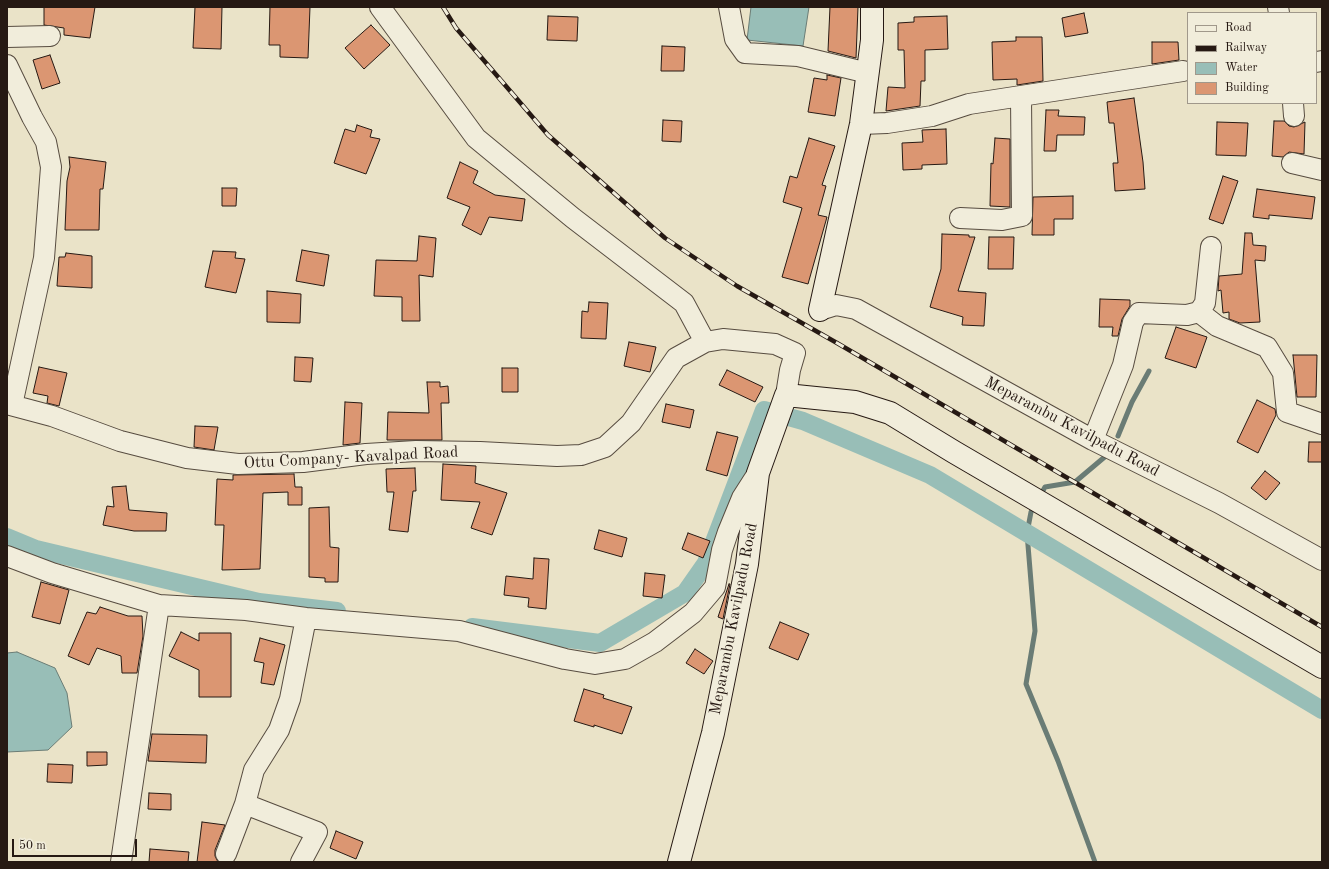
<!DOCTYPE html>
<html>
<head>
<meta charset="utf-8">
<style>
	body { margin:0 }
	#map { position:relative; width:1329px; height:869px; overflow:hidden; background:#eae3c8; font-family:"Old Standard TT",serif }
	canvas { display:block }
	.frame { position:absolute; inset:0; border:8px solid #261913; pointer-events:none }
	.legend { position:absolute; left:1187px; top:12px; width:130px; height:92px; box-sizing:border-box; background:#f1eddb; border:1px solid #a0988b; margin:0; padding:5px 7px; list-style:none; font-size:12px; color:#261913 }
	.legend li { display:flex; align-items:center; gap:8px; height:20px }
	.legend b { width:20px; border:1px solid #a0988b }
	.scale { position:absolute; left:12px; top:839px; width:125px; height:18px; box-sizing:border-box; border:2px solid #261913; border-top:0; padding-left:5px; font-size:12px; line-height:14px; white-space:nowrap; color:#261913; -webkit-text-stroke:3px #f1eddb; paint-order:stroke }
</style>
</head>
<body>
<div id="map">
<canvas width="1329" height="869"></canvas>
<div class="frame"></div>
<ul class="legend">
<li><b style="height:5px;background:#f1eddb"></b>Road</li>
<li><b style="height:5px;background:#261913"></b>Railway</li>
<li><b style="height:11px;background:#98beb7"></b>Water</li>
<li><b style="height:11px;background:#db9672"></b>Building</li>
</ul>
<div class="scale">50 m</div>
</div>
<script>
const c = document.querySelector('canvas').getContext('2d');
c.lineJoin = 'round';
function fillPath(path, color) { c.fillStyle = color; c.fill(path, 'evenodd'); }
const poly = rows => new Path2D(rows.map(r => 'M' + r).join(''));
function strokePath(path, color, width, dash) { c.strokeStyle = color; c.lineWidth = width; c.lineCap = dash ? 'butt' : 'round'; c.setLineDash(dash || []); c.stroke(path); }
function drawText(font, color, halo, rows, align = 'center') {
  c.font = font + ' "Old Standard TT",serif'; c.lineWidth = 3.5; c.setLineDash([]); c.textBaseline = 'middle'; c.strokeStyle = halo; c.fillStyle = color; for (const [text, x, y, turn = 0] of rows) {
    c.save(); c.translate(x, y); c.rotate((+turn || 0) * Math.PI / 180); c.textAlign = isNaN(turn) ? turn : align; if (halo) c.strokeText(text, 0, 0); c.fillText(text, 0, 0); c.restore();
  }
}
const water = poly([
	[751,7,809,7,803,46,747,40,751,7],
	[17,652,55,668,67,693,72,727,48,750,7,752,7,653,17,652]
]);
fillPath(water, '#98beb7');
strokePath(water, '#6a7c75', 1);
strokePath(poly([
	[1118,436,1132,402,1149,371],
	[1040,496,1045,487,1075,482,1107,455],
	[1035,505,1031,512,1027,533,1035,631,1026,684,1058,761,1095,862]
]), '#6a7c75', 5);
strokePath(poly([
	[7,537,36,549,259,602,337,611],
	[472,627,600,643,685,593,706,563,764,410,803,421,930,475,1322,710]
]), '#98beb7', 18);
const building = poly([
	[44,7,95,7,90,38,64,35,64,28,44,25,44,7],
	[195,7,222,7,221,49,193,48,195,7],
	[270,7,310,7,308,58,280,57,280,45,269,45,270,7],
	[830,7,858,7,856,58,828,51,830,7],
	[1084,13,1088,33,1065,37,1062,18,1084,13],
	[548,16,578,17,577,41,547,40,548,16],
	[947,16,948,49,925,50,925,81,921,81,920,106,886,111,888,87,905,88,904,50,898,50,898,23,914,22,914,17,947,16],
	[371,25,390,45,364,69,345,48,371,25],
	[1016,37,1042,37,1043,81,1017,85,1017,79,993,80,992,42,1016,41,1016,37],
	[1152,42,1178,42,1179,60,1152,64,1152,42],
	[662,46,685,47,684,71,661,71,662,46],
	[50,55,60,83,42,89,33,60,50,55],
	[827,75,841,78,835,116,808,112,814,78,827,80,827,75],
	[1134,98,1143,162,1145,189,1115,191,1113,163,1118,163,1114,123,1109,123,1107,102,1134,98],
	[1046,110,1059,110,1058,116,1085,117,1084,135,1057,135,1056,151,1044,151,1046,110],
	[663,120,682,121,681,142,662,141,663,120],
	[1274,121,1284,121,1289,126,1294,127,1305,122,1304,154,1289,152,1283,157,1272,156,1274,121],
	[1217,122,1248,123,1246,156,1216,155,1217,122],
	[357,125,372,130,370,137,380,139,366,174,334,163,345,129,355,132,357,125],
	[946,129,947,164,922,165,922,169,903,170,902,143,923,142,922,130,946,129],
	[809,138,835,146,822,185,826,186,818,215,827,217,808,284,782,277,802,208,783,202,790,176,797,178,809,138],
	[995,138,1010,139,1010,207,990,206,991,163,993,164,995,138],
	[69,157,106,162,103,189,100,189,99,230,65,230,67,181,70,167,69,157],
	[460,162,478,171,473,183,495,195,525,199,522,221,489,217,481,235,462,225,470,207,447,198,460,162],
	[1223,176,1238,181,1223,224,1209,219,1223,176],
	[222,188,237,188,236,206,222,206,222,188],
	[1257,189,1315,197,1312,219,1269,215,1269,219,1253,217,1257,189],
	[1073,196,1073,219,1054,219,1054,235,1032,235,1033,197,1073,196],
	[1245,233,1252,233,1253,245,1266,246,1265,261,1255,260,1260,322,1240,323,1229,319,1229,312,1223,313,1221,290,1218,291,1219,276,1242,274,1245,233],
	[942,234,969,235,969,237,975,237,958,291,986,293,984,326,962,325,963,317,930,307,941,269,942,234],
	[419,236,436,238,433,277,419,275,420,321,402,321,402,297,374,296,376,260,417,261,419,236],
	[989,237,1014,237,1013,269,988,269,989,237],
	[302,250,329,255,324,286,296,281,302,250],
	[213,251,236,252,235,258,245,259,236,293,205,287,213,251],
	[66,253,92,256,92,288,57,286,59,257,65,257,66,253],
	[267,291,301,294,300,323,267,322,267,291],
	[1100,299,1130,300,1130,306,1122,319,1118,336,1112,336,1113,327,1099,327,1100,299],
	[589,302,608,303,606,339,581,338,582,311,588,312,589,302],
	[1176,327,1207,337,1196,368,1165,358,1176,327],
	[629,342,656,347,650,372,624,366,629,342],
	[1293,355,1317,355,1316,397,1297,397,1293,355],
	[295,357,313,358,311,382,294,381,295,357],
	[39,367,67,373,59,406,47,403,48,396,33,393,39,367],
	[502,368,518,368,518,392,502,392,502,368],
	[727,370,763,387,755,402,719,385,727,370],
	[427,382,440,382,440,387,448,386,449,403,441,403,442,440,387,440,388,412,429,413,427,382],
	[1257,400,1275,409,1276,415,1258,453,1237,442,1257,400],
	[345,402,362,403,360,443,343,445,345,402],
	[666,404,694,410,690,428,662,422,666,404],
	[195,426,218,427,214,450,194,447,195,426],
	[717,432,738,437,727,476,706,470,717,432],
	[1309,442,1322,442,1322,462,1308,462,1309,442],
	[443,464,476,466,475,483,507,493,492,535,471,528,480,502,441,500,443,464],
	[415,468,416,491,413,491,408,532,389,530,394,492,387,492,386,469,415,468],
	[1265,471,1280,483,1266,500,1251,488,1265,471],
	[294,474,295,487,302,487,302,505,288,505,288,492,263,493,260,569,222,570,224,525,215,525,217,479,233,480,233,475,294,474],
	[126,486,129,510,167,513,166,531,134,531,103,525,107,506,114,507,112,487,126,486],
	[329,507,330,547,339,548,338,582,325,582,325,578,309,577,309,508,329,507],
	[599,530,627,538,622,557,594,549,599,530],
	[688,533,710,541,703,558,682,549,688,533],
	[534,558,549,559,546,609,528,607,529,598,504,595,506,576,533,579,534,558],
	[645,573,665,575,662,598,643,596,645,573],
	[41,582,69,590,60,624,32,617,41,582],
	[729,584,730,584,723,619,718,617,729,584],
	[100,607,128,616,142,616,143,636,137,673,122,673,121,656,97,648,89,665,68,656,87,612,96,614,100,607],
	[780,622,809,634,798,660,769,648,780,622],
	[181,632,199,641,199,633,231,633,231,697,199,697,199,670,169,656,181,632],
	[260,638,285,645,274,685,261,683,264,663,254,661,260,638],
	[695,649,713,661,704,674,686,663,695,649],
	[584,689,604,695,603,698,632,707,622,734,594,725,594,727,574,721,584,689],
	[152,734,207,735,206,763,148,761,152,734],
	[87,752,107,752,107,765,87,766,87,752],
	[48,764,73,765,72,783,47,782,48,764],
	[149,793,171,794,171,810,148,809,149,793],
	[202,822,225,825,215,850,215,856,218,862,197,862,202,822],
	[336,831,363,842,356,859,330,848,336,831],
	[150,849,189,852,188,862,149,862,150,849]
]);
fillPath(building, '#db9672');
strokePath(building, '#261913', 1);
const street = poly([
	[380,7,476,138,573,218,684,303,705,342],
	[729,7,735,39,745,53,798,56,868,73],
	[1278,7,1279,13],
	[7,37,50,36],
	[1316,62,1322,61],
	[7,65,32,117,46,142,51,167,44,258,12,405],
	[1293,103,1294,116],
	[861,124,887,123,932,116,969,104,1183,71],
	[1292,163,1322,170],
	[960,218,1002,220,1022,216,1021,96],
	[820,310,836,305,856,309,1093,440,1219,503,1322,560],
	[1199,312,1217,326,1267,347,1283,373,1287,412,1322,424],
	[7,404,52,416,120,441,187,458,238,464,303,462,366,454,416,451,480,452,557,456,581,455,605,447,631,423,676,358,705,342,723,339,775,344,795,353,790,370,786,395],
	[1093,440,1123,365,1133,322,1139,313,1187,315,1199,312,1205,303,1211,247],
	[7,556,52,573,159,605,246,610,306,618,459,631,565,659,595,664,625,659,655,642,693,613,715,587,722,550,728,532,742,498,758,473],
	[226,854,245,804],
	[121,862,159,605],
	[301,862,317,832,245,804,254,770,279,730,290,699,306,618]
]);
const secondary = poly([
	[820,310,861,124,872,40,872,7],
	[679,862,713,733,747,564,758,473,786,395,855,402,890,413,954,452,1322,667]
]);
strokePath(street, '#574c40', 22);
strokePath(secondary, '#261913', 24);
strokePath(street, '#f1eddb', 20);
strokePath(secondary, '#f1eddb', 22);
const rail = poly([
	[443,7,456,28,548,135,665,238,737,286,837,343,1322,627]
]);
strokePath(rail, '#261913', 4.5);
strokePath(rail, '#f1eddb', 3, [9]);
drawText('16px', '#261913', '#f1eddb', [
	["Meparambu Kavilpadu Road",1072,427,28],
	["Ottu Company- Kavalpad Road",351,458,-3],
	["Meparambu Kavilpadu Road",734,619,-79]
]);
</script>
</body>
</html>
